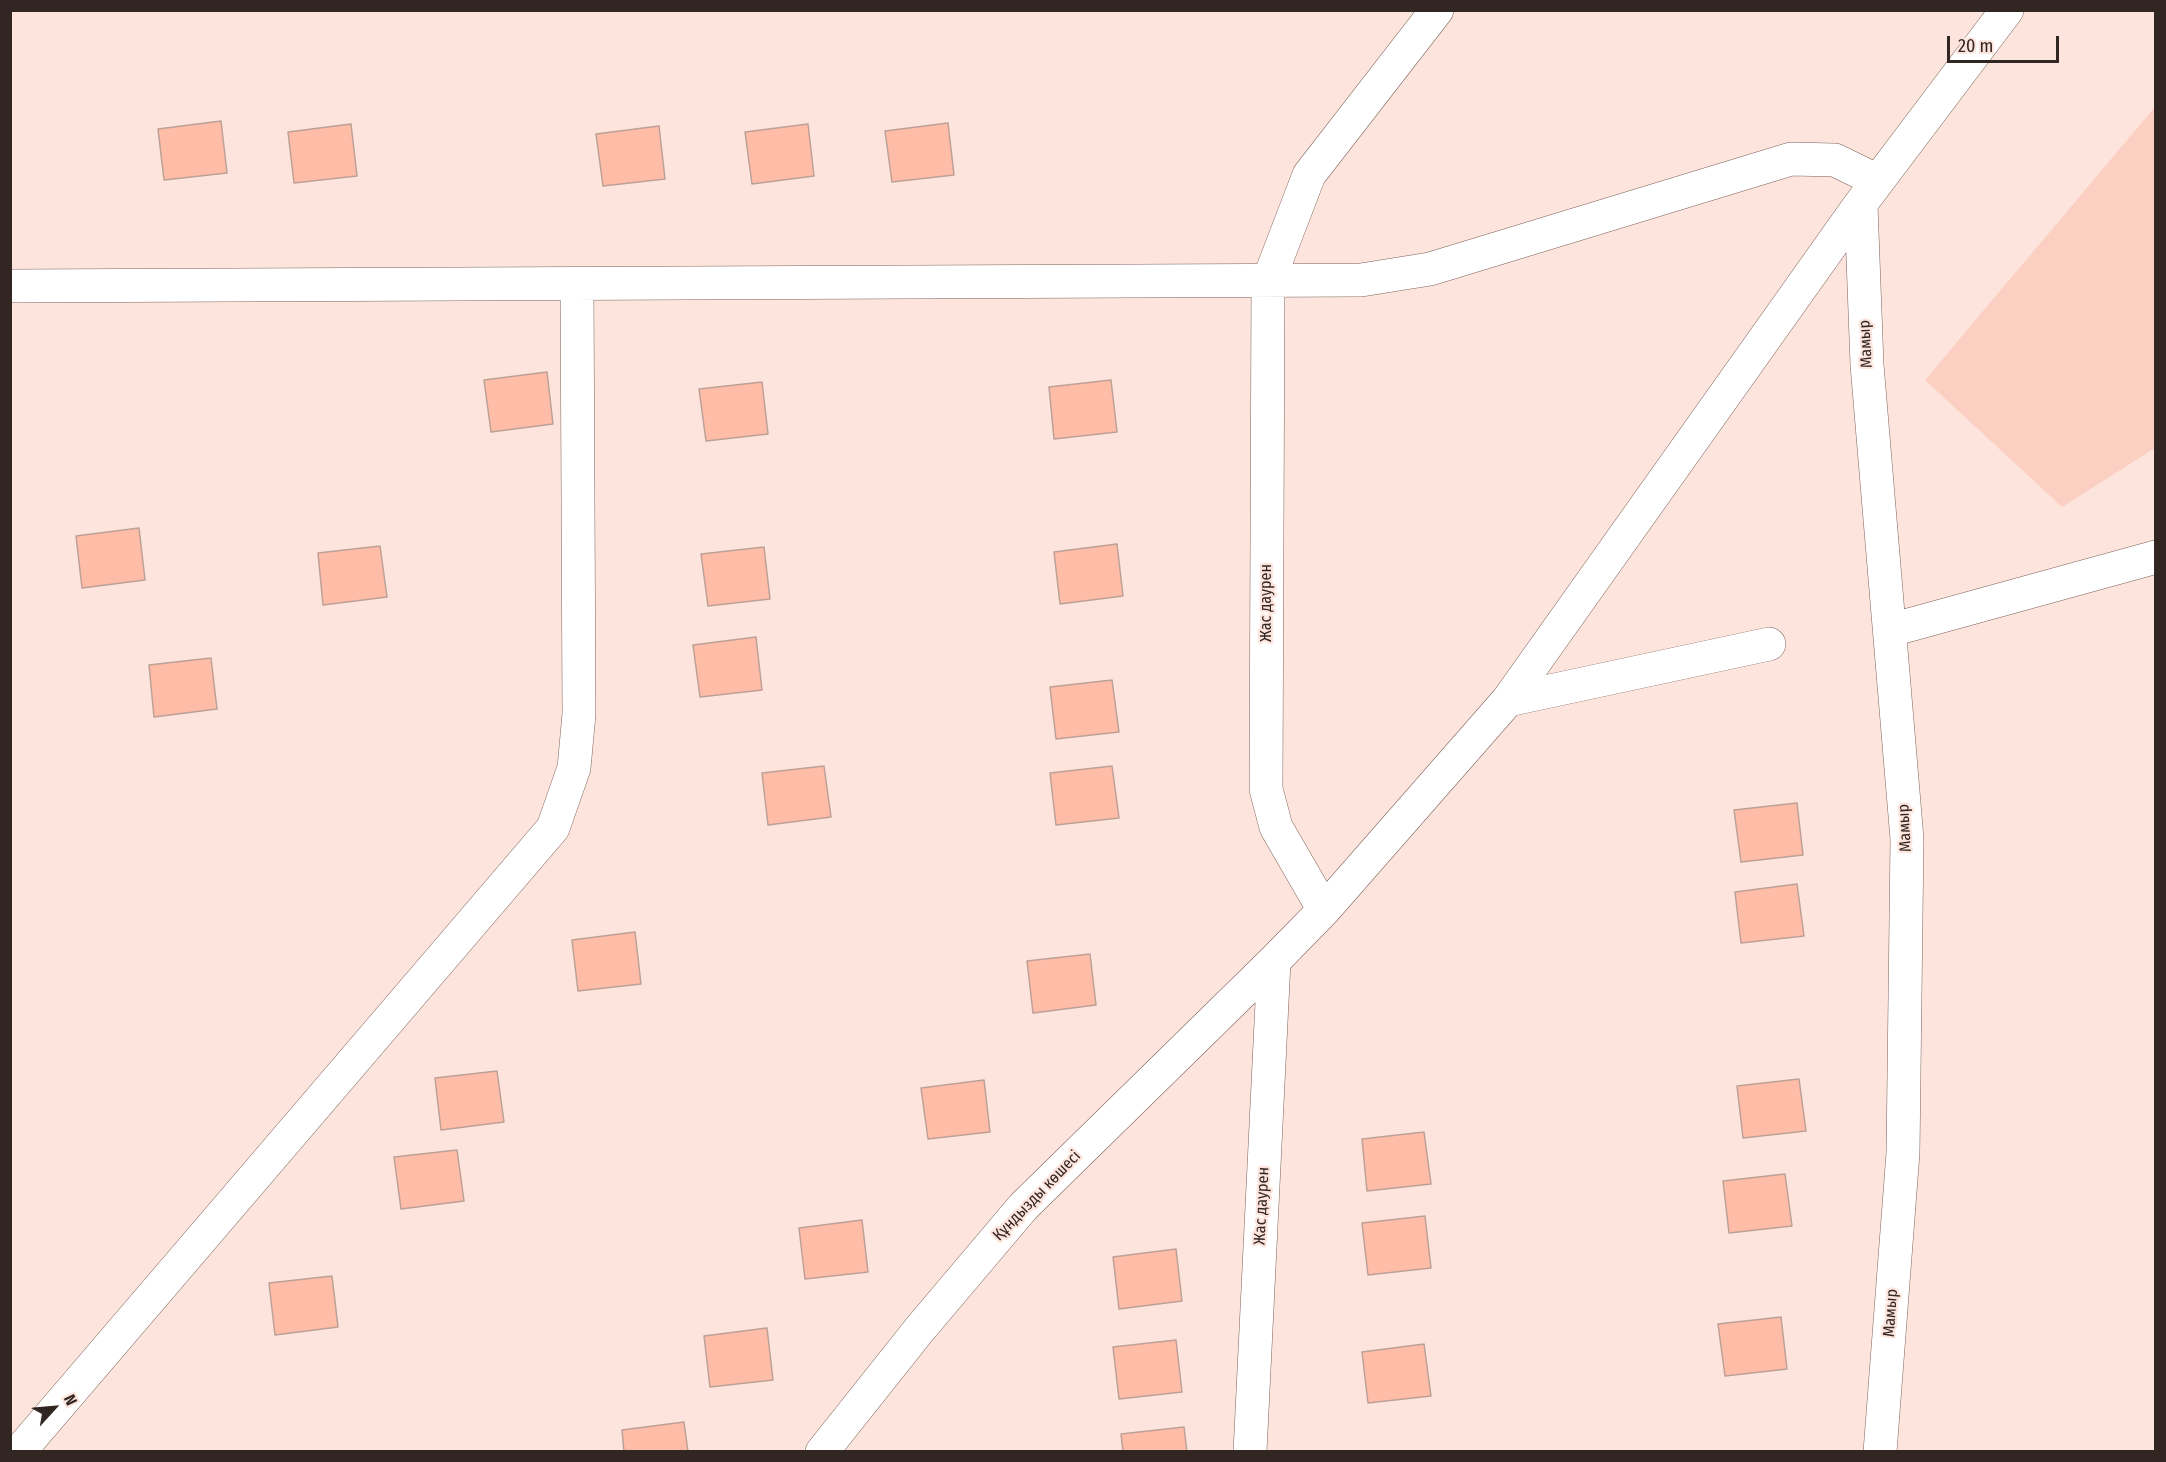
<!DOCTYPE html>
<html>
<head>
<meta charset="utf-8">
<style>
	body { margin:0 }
	#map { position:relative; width:2166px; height:1462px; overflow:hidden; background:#fde4dc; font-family:"Fira Sans Condensed",sans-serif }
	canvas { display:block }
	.frame { position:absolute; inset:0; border:12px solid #322623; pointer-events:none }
	.north { position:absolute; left:24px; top:1378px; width:60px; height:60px; -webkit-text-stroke:4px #fde4dc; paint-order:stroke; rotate:64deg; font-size:16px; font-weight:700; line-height:24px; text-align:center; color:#322623 }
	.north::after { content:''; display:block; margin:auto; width:21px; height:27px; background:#322623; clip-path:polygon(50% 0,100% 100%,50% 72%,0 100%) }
	.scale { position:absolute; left:1947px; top:36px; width:112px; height:27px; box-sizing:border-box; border:3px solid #322623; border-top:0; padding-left:8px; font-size:18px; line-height:21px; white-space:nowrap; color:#322623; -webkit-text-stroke:4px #fde4dc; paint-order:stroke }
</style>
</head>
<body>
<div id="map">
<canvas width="2166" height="1462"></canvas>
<div class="frame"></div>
<div class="north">N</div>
<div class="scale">20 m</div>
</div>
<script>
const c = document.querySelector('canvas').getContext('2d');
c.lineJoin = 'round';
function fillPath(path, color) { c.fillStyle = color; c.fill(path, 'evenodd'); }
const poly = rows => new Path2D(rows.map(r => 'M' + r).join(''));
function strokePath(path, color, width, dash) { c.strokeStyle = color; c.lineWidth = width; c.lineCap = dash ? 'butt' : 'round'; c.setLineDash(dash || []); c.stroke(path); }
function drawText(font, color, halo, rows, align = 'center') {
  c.font = font + ' "Fira Sans Condensed",sans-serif'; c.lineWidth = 4.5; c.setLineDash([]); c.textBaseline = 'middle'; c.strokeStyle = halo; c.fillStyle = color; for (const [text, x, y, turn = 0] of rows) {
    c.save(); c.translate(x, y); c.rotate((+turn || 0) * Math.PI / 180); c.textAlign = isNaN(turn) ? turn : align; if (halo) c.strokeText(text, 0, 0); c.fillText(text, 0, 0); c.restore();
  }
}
fillPath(poly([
	[2155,107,2155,448,2062,507,1925,380]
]), '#fbcfc1');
const building = poly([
	[221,121,227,173,164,180,158,129,221,121],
	[948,123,954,175,892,182,885,131,948,123],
	[351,124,357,176,294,183,288,132,351,124],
	[808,124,814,176,752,184,745,132,808,124],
	[659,126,665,179,603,186,596,134,659,126],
	[547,372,553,424,491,432,484,380,547,372],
	[1111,380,1117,432,1054,439,1049,387,1111,380],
	[762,382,768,434,706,441,699,389,762,382],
	[139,528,145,580,82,588,76,536,139,528],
	[1117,544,1123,596,1060,604,1054,552,1117,544],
	[380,546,387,597,323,605,318,553,380,546],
	[764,547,770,599,708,606,701,554,764,547],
	[756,637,762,690,700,697,693,645,756,637],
	[211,658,217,709,154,717,149,665,211,658],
	[1112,680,1119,732,1056,739,1050,687,1112,680],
	[824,766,831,817,768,825,762,773,824,766],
	[1112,766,1119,818,1056,825,1050,773,1112,766],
	[1797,803,1803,855,1741,862,1734,810,1797,803],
	[1797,884,1804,936,1741,943,1735,892,1797,884],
	[635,932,641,984,578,991,572,940,635,932],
	[1090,954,1096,1005,1033,1013,1027,961,1090,954],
	[497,1071,504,1122,441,1130,435,1078,497,1071],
	[1799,1079,1806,1131,1743,1138,1737,1086,1799,1079],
	[984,1080,990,1132,928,1139,921,1088,984,1080],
	[1424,1132,1431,1184,1367,1191,1362,1139,1424,1132],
	[457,1150,464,1201,401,1209,394,1157,457,1150],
	[1785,1174,1792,1226,1729,1233,1723,1181,1785,1174],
	[1425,1216,1431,1268,1368,1275,1362,1223,1425,1216],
	[862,1220,868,1272,805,1279,799,1228,862,1220],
	[1176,1249,1182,1301,1119,1309,1113,1257,1176,1249],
	[332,1276,338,1327,275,1335,269,1283,332,1276],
	[1781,1317,1787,1369,1725,1376,1718,1324,1781,1317],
	[767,1328,773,1380,710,1387,704,1336,767,1328],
	[1176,1340,1182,1392,1119,1399,1113,1347,1176,1340],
	[1424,1344,1431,1396,1368,1403,1362,1352,1424,1344],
	[684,1422,688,1452,624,1452,622,1430,684,1422],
	[1184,1427,1187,1452,1123,1452,1121,1434,1184,1427]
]);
fillPath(building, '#ffbca7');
strokePath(building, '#bda097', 1.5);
const minor = poly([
	[1861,205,1867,365,1907,839,1903,1153,1880,1452],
	[10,286,1361,280,1430,269,1791,159,1835,160,1878,181],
	[1891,630,2156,557],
	[1508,700,1769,644],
	[1324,910,1276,827,1266,789,1268,282,1309,175,1437,10],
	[19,1452,553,828,574,768,579,714,577,285],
	[822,1452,919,1330,1023,1207,1274,961,1324,910,1508,700,1856,210,2007,10],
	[1250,1452,1274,961]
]);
strokePath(minor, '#7e635b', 34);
strokePath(minor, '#fff', 33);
drawText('16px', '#322623', '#fde4dc', [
	["Мамыр",1866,344,-93],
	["Жас даурен",1267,603,-90],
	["Мамыр",1905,828,-93],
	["Құндызды көшесі",1037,1196,-46],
	["Жас даурен",1262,1206,-87],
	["Мамыр",1891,1313,-86]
]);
</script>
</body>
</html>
